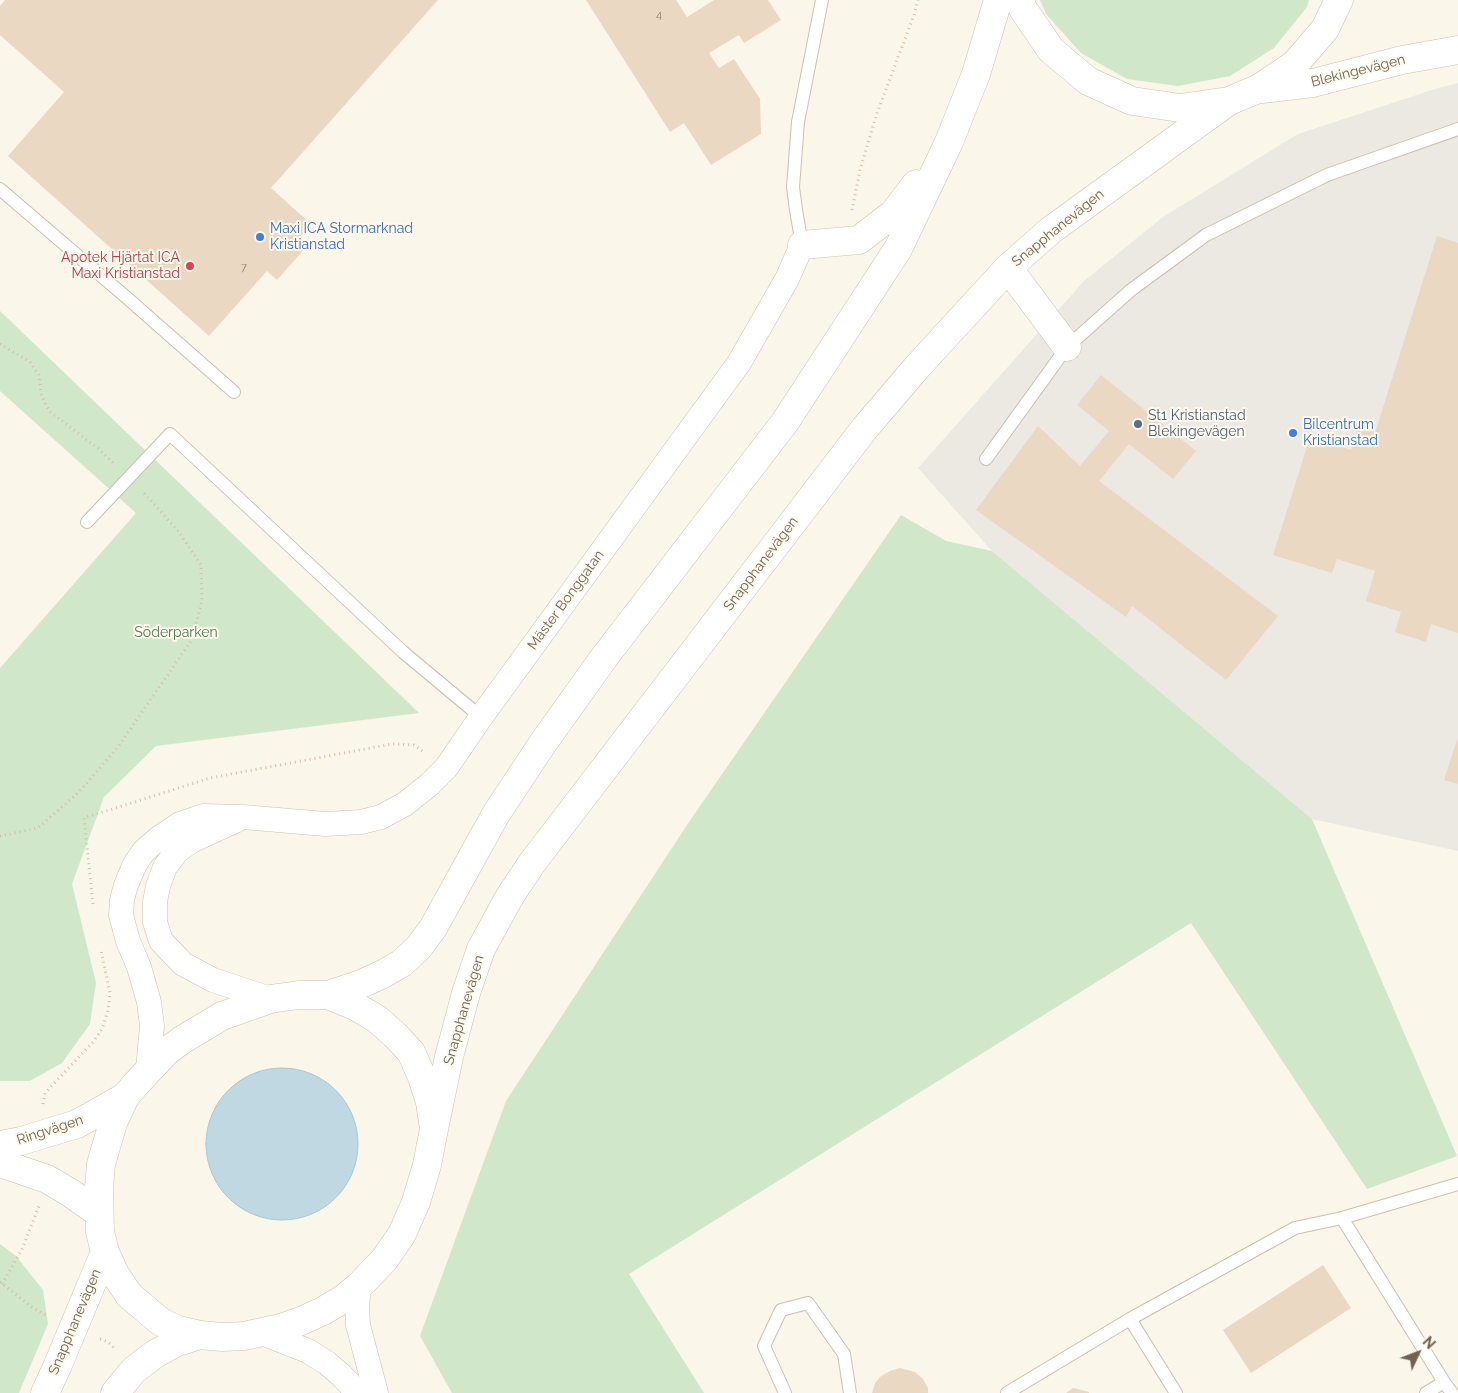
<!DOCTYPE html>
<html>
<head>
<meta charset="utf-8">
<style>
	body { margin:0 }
	#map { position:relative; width:1458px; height:1393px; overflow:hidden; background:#faf6e9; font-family:Raleway,sans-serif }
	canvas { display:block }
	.north { position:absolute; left:1393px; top:1328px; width:50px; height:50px; -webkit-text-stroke:4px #fdfaef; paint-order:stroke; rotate:47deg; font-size:14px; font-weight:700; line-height:20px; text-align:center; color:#72614f }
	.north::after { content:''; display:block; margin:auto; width:18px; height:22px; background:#72614f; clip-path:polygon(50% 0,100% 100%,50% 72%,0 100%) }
</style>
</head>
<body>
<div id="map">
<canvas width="1458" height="1393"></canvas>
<div class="north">N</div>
</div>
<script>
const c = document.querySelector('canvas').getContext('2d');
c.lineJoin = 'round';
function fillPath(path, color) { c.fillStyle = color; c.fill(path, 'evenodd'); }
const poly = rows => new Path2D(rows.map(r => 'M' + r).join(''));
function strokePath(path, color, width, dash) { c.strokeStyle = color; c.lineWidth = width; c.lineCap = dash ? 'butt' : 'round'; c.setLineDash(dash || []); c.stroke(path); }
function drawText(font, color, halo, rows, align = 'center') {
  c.font = font + ' Raleway,sans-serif'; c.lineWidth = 4; c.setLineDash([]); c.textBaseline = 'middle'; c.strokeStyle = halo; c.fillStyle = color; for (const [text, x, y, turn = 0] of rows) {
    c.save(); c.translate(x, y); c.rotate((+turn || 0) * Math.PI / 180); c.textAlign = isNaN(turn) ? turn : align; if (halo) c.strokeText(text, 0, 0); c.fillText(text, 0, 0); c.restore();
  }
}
fillPath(poly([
	[1458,83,1458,851,1312,819,992,551,918,468,1084,281,1163,217,1298,134,1435,89]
]), '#ece8e2');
fillPath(poly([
	[1040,0,1309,0,1307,7,1274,48,1230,76,1178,86,1127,79,1081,53,1046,14],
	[0,311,419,713,156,746,104,797,72,884,96,983,90,1024,62,1063,30,1081,0,1081,0,668,136,513,0,391],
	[901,515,946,541,992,551,1312,819,1457,1156,1367,1189,1191,923,629,1274,704,1393,452,1393,420,1336,506,1101,689,822],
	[0,1244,16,1256,43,1290,48,1324,19,1393,0,1393]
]), '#d1e7c9');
const water = poly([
	'206 1144a76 76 0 1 1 152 0a76 76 0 1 1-152 0Z'
]);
fillPath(water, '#bfd8e2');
strokePath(water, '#a7c6d3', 1);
fillPath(poly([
	[5,0,438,0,271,188,311,224,299,238,307,246,277,280,267,271,209,336,8,156,64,92,0,35,0,6],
	[586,0,676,0,687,17,714,0,768,0,781,20,744,43,739,35,709,53,719,68,734,59,760,99,761,134,711,165,684,123,670,132],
	[1437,236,1458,243,1458,633,1431,624,1426,642,1395,632,1401,612,1366,601,1375,571,1337,559,1332,573,1273,555,1310,437,1351,450,1358,428,1375,433],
	[1101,375,1196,451,1173,479,1129,444,1099,481,1278,616,1226,680,1132,606,1126,617,976,510,1038,426,1080,466,1109,431,1077,405],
	[1458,737,1458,784,1444,780],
	[1323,1265,1351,1308,1251,1373,1223,1330],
	[900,1368,915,1372,923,1379,928,1388,928,1393,872,1393,875,1383,881,1376,890,1371],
	[1073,1388,1089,1392,1089,1393,1066,1393]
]), '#ebd8c2');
const service = poly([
	[0,189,126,297,234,392],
	[802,245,796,210,793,187,798,122,822,0],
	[986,459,1067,347,1131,290,1206,235,1327,175,1458,129],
	[87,522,170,434,403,652,481,717],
	[1342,1218,1444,1382,1426,1393],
	[1444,1382,1452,1393],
	[785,1393,764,1346,781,1310,808,1303,844,1354,850,1393],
	[1007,1393,1130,1319],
	[1176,1393,1130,1319,1295,1228,1342,1218,1458,1184]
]);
const minor = poly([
	[237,820,193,840,177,851,165,867,158,886,155,902,155,922,161,941,183,964,213,980,270,999],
	[148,1069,152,1026,149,1002,139,967,128,941,121,915,122,900,126,885,135,864,144,851,159,838,180,824,203,816,243,817,325,824,361,822,381,817,405,804,430,784,446,768,481,717,739,363,787,279,802,245],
	[359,1286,357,1306,358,1325,376,1393],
	[262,1333,308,1351,327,1363,342,1376,358,1393]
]);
const tertiary = poly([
	[0,1145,21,1141,77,1124,125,1097],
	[0,1163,47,1179,69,1192,99,1213]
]);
const secondary = poly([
	[1020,0,1023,9,1051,50,1088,81,1132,101,1180,108,1229,101,1258,89,1295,64,1325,29,1339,0],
	[1262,89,1313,83,1402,60,1458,50],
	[802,245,859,240,894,213,916,184],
	[1008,268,1067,347],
	[299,995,328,995,355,1006,377,1019,395,1035,411,1052,422,1077,430,1102,434,1129,427,1165,416,1202,402,1234,384,1260,359,1286,343,1299,323,1311,301,1321,281,1328,244,1336,222,1337,200,1335,178,1330,161,1322,129,1295,115,1274,105,1252,100,1232,99,1188,101,1164,113,1123,125,1097,136,1084,167,1051,182,1040,222,1016,270,999,299,995],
	[328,995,361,984,383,974,402,963,419,947,433,928,496,814,543,743,603,659,785,422,898,249,949,142,976,74,998,0],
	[434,1129,449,1057,466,993,481,949,510,896,532,863,865,428,918,366,1008,268,1051,230,1229,101],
	[45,1393,57,1367,105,1252],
	[115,1393,134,1370,155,1354,175,1343,200,1335]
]);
strokePath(service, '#cbc0b0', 14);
strokePath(minor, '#cbc0b0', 25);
strokePath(tertiary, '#cbc0b0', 29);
strokePath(secondary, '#cec1ae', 29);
strokePath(poly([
	[852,210,860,170,876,116,914,15,918,0],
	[0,344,30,362,39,375,41,394,49,411,100,450,114,464],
	[0,836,38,828,78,793,118,747,191,641,202,601,201,565,179,532,144,493],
	[93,904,84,818,210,778,392,744,414,745,425,753],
	[43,1104,45,1093,94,1041,102,1029,108,1011,110,993,101,950],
	[0,1282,33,1308,48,1316],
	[2,1284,22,1249,39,1206],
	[100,1339,108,1342,115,1349]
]), '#d2bea7', 3, [1, 4]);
strokePath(service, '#fff', 12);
strokePath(minor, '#fff', 24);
strokePath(tertiary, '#fff', 28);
strokePath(secondary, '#fff', 28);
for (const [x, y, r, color] of [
	[260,237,5,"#3f7fe0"],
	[190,266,5,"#e0444e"],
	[1138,424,5,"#5c6f8a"],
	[1293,433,5,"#3f7fe0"]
]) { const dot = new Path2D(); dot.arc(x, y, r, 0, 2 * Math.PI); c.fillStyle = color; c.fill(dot); strokePath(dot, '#fdfaef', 2); }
drawText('11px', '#907f6c', null, [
	["4",659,15],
	["7",244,268]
]);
drawText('14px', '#72614f', '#fdfaef', [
	["Blekingevägen",1358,71,-14],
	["Snapphanevägen",1058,228,-39],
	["Snapphanevägen",761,564,-53],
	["Mäster Bonggatan",566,600,-54],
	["Snapphanevägen",464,1010,-74],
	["Ringvägen",50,1130,-18],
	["Snapphanevägen",75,1322,-67]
]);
drawText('14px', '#366cbe', '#fdfaef', [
	["Maxi ICA Stormarknad",270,229],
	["Kristianstad",270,245],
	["Bilcentrum",1303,425],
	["Kristianstad",1303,441]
], 'left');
drawText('14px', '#be3a42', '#fdfaef', [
	["Apotek Hjärtat ICA",180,258],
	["Maxi Kristianstad",180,274]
], 'right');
drawText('14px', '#4e5e75', '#fdfaef', [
	["St1 Kristianstad",1148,416],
	["Blekingevägen",1148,432]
], 'left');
drawText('14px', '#547c4c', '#fdfaef', [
	["Söderparken",176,633]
]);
</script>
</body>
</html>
